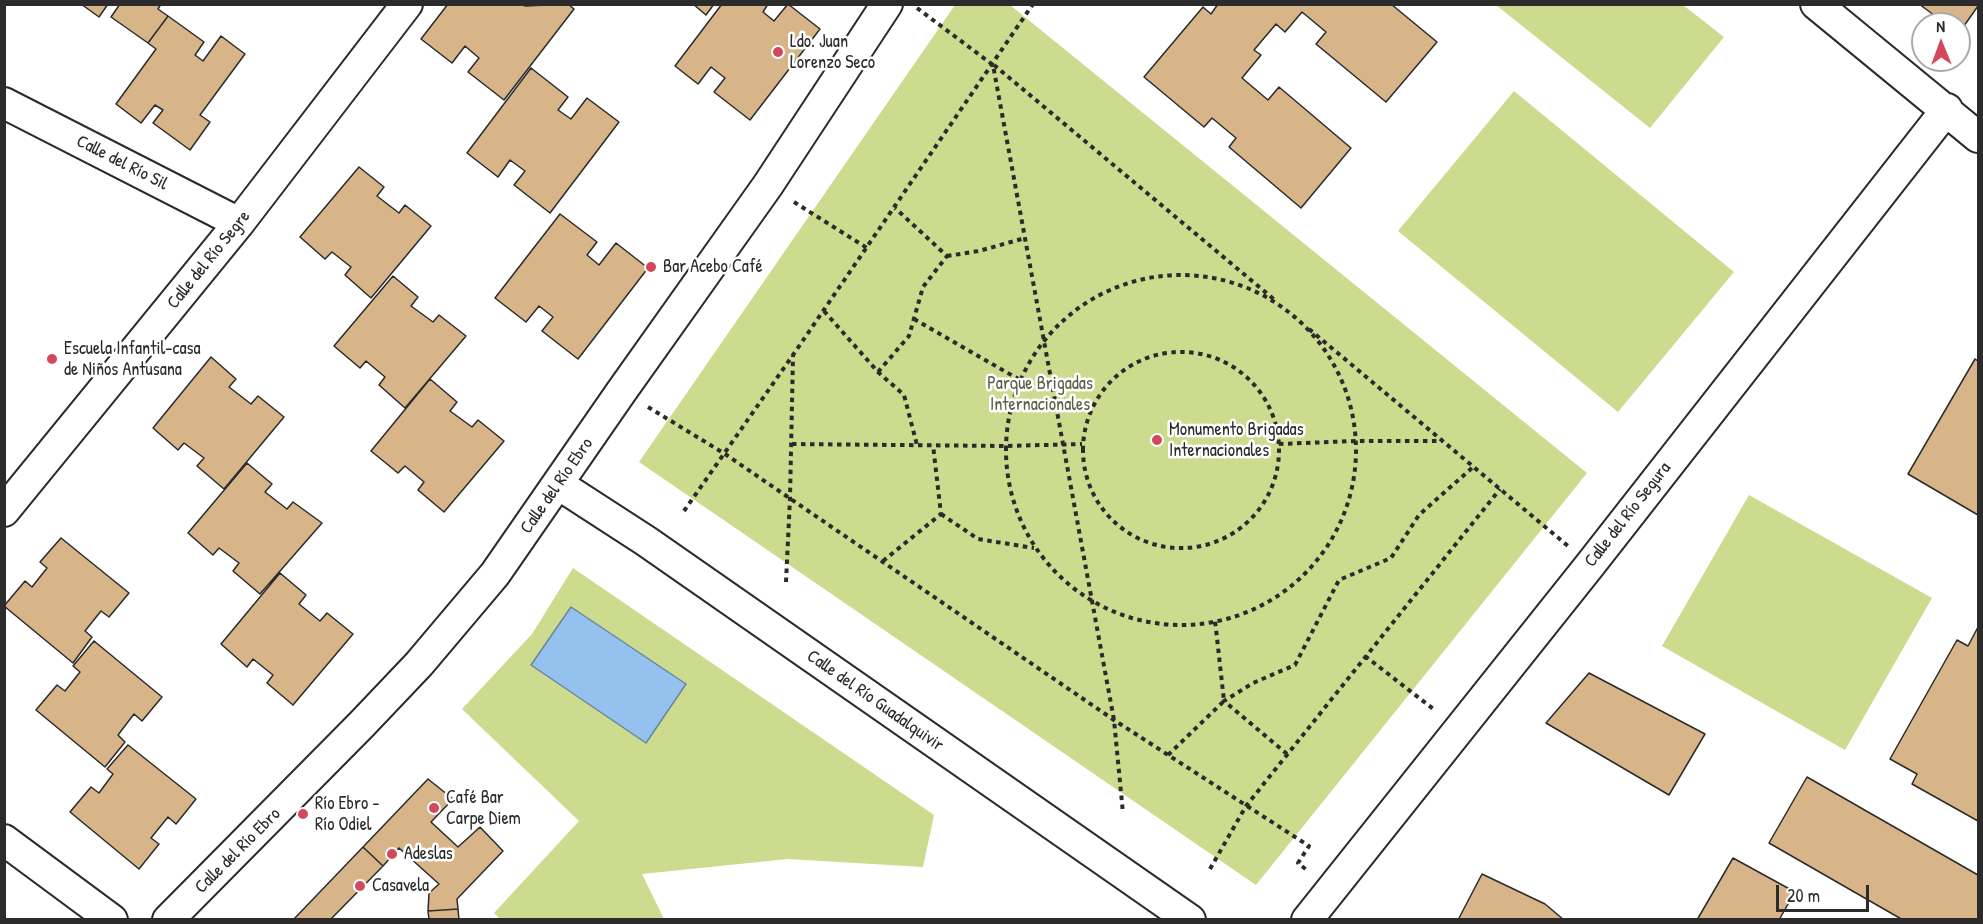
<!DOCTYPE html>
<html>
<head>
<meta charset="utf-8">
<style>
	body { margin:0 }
	#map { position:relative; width:1983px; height:924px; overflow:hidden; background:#fff; font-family:"Patrick Hand",sans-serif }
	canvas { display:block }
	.frame { position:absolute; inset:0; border:6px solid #2b2b2b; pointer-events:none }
	.north { position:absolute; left:1911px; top:12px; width:60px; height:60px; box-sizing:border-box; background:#fff; border:2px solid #aaa; border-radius:50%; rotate:359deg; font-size:16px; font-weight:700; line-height:24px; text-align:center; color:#2b2b2b }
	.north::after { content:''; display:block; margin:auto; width:21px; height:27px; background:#d1495b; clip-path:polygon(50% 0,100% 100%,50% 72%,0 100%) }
	.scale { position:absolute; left:1776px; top:885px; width:93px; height:27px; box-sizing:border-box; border:3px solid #2b2b2b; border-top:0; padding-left:8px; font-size:18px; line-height:21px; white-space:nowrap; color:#2b2b2b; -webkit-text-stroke:4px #fff; paint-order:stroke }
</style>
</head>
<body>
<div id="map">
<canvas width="1983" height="924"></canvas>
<div class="frame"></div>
<div class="north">N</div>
<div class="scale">20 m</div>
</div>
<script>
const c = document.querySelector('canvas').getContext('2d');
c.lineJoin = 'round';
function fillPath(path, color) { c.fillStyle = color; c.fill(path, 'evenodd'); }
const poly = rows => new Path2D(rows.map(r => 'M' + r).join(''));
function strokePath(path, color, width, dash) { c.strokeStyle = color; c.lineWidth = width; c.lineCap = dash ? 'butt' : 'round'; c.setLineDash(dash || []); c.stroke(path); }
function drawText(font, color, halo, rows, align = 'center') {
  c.font = font + ' "Patrick Hand",sans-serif'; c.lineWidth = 5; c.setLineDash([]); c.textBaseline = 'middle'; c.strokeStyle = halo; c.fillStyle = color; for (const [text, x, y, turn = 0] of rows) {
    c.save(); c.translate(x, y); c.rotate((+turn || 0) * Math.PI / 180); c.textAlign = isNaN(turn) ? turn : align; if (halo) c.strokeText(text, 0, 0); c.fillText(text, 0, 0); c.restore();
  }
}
fillPath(poly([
	[1010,5,1587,473,1256,885,639,462,955,5],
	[1496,5,1683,5,1724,37,1650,128],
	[1514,91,1734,272,1618,412,1398,231],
	[1749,495,1932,598,1845,750,1662,646],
	[573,568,934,815,923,867,788,859,642,874,664,919,500,919,494,913,579,821,462,709,532,634]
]), '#ccdb8e');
const water = poly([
	[571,607,686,684,646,743,531,665,571,607]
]);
fillPath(water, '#94c1ee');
strokePath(water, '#6a85a0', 1.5);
const building = poly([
	[81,4,108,4,99,17,81,4],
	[120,4,161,4,158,9,168,16,148,43,111,17,120,4],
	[448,4,523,4,525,6,568,4,574,9,504,100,468,72,479,58,465,46,452,63,421,39,448,4],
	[693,4,714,4,706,15,693,4],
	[722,4,768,4,763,12,774,21,788,4,820,29,750,120,714,92,725,78,711,67,698,84,675,66,722,4],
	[1218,4,1391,4,1437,42,1386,102,1316,44,1326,32,1302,12,1285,32,1276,24,1254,50,1261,55,1242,78,1268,100,1279,87,1351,148,1301,208,1229,147,1236,138,1212,118,1204,127,1144,77,1203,7,1211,14,1218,4],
	[1919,4,1978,4,1978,6,1959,33,1959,24,1946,24,1919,4],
	[168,16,204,42,195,55,203,61,221,36,245,54,200,115,210,122,190,150,153,123,163,110,155,105,141,123,116,104,156,49,148,43,168,16],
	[531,68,568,97,558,110,571,119,587,98,619,122,550,213,514,185,525,171,510,160,498,177,467,153,531,68],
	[359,167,384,187,377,196,399,213,405,205,431,226,371,298,345,275,351,267,332,252,325,259,300,237,359,167],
	[560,214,597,242,587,255,599,265,616,243,648,268,578,359,542,331,553,317,539,306,526,322,495,298,560,214],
	[393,276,418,297,411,306,433,322,439,315,466,336,405,408,379,385,385,377,366,361,360,368,334,346,393,276],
	[211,357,236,379,229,387,251,404,258,396,284,417,224,489,197,466,204,458,184,443,178,450,153,428,211,357],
	[1975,359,1978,361,1978,515,1908,474,1975,359],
	[430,379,457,402,450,411,472,427,478,420,504,441,444,512,418,490,424,482,405,466,398,473,371,451,430,379],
	[247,463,272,484,265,492,287,509,293,502,322,523,260,594,233,571,239,563,219,548,213,555,188,533,247,463],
	[61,538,129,593,109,617,101,611,85,631,92,637,73,663,4,606,25,581,32,587,47,568,40,562,61,538],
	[280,573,306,595,299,604,320,621,327,613,353,634,293,705,267,683,273,675,253,659,247,667,221,644,280,573],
	[1978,627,1978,821,1912,784,1917,774,1890,759,1957,640,1968,646,1978,627],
	[94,641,162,697,142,721,134,714,118,735,125,742,105,767,36,710,57,685,65,691,80,672,73,666,94,641],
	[1589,673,1705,734,1669,795,1546,723,1589,673],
	[128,745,196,799,176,824,168,817,151,838,159,844,139,869,70,812,91,787,99,793,113,774,107,769,128,745],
	[1807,777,1978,875,1978,920,1903,920,1769,843,1807,777],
	[428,779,453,799,431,822,458,847,480,827,503,851,457,899,458,909,428,911,429,893,439,884,399,848,383,866,363,847,428,779],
	[363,847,383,866,330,920,293,920,363,847],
	[1733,858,1795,892,1779,920,1697,920,1733,858],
	[1482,874,1545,904,1564,920,1458,920,1482,874],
	[458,909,459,920,429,920,428,911,458,909]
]);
fillPath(building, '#d7b589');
strokePath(building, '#2b2b2b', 1.5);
const minor = poly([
	[1816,4,1978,137],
	[4,103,239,223],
	[558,484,646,541,1190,920],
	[4,511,239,223,407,4],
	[4,840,112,920],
	[168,920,362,724,419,664,495,574,621,392,768,185,887,4],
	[1307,920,1590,565,1947,109]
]);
strokePath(minor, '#2b2b2b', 34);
strokePath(poly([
	[917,8,993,65,1114,720,1123,813],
	[994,65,1276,301],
	[794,202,867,248],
	[947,256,979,251,1025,238],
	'1006 450a175 175 0 1 1 350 0a175 175 0 1 1-350 0Z',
	[824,311,878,372,904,395,917,445],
	[914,319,1020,380],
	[1309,329,1568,546],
	'1083 450a98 98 0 1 1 196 0a98 98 0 1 1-196 0Z',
	[878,372,909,336,923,287,947,256,895,208],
	[648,407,725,454,1114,720,1309,846,1298,863,1308,871],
	[792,444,1006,446,1082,444],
	[1279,444,1355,441,1442,441],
	[684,511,793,355,1033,4],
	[941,514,978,539,1034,548],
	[883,561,941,514,933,445],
	[786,582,790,498,793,356],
	[1365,656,1436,711],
	[1287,754,1224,701,1253,683,1295,665,1339,580,1391,558,1419,515,1473,467],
	[1168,755,1224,701,1215,620],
	[1210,869,1246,806,1500,489]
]), '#2b2b2b', 4, [4.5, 4.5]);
strokePath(minor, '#fff', 30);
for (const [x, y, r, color] of [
	[778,52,6,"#d1495b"],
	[651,267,6,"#d1495b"],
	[52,359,6,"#d1495b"],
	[1157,440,6,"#d1495b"],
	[434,808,6,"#d1495b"],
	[303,814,6,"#d1495b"],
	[392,854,6,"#d1495b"],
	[360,886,6,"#d1495b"]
]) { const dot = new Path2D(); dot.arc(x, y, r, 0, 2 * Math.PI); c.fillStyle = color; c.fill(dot); strokePath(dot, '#fff', 2); }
drawText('18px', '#2b2b2b', '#fff', [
	["Ldo. Juan",790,42],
	["Lorenzo Seco",790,63],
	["Bar Acebo Café",663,267],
	["Escuela Infantil-casa",64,349],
	["de Niños Antusana",64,370],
	["Monumento Brigadas",1169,430],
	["Internacionales",1169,451],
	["Café Bar",446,798],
	["Carpe Diem",446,819],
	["Río Ebro -",315,804],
	["Río Odiel",315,825],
	["Adeslas",404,854],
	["Casavela",372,886]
], 'left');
drawText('18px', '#2b2b2b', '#fff', [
	["Calle del Río Sil",122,163,27],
	["Calle del Río Segre",209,260,-51],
	["Calle del Río Ebro",557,486,-55],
	["Calle del Río Segura",1628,515,-52],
	["Calle del Río Guadalquivir",875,701,35],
	["Calle del Río Ebro",238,851,-45]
]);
drawText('18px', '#5b6049', '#fff', [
	["Parque Brigadas",1040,384],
	["Internacionales",1040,405]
]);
</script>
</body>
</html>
